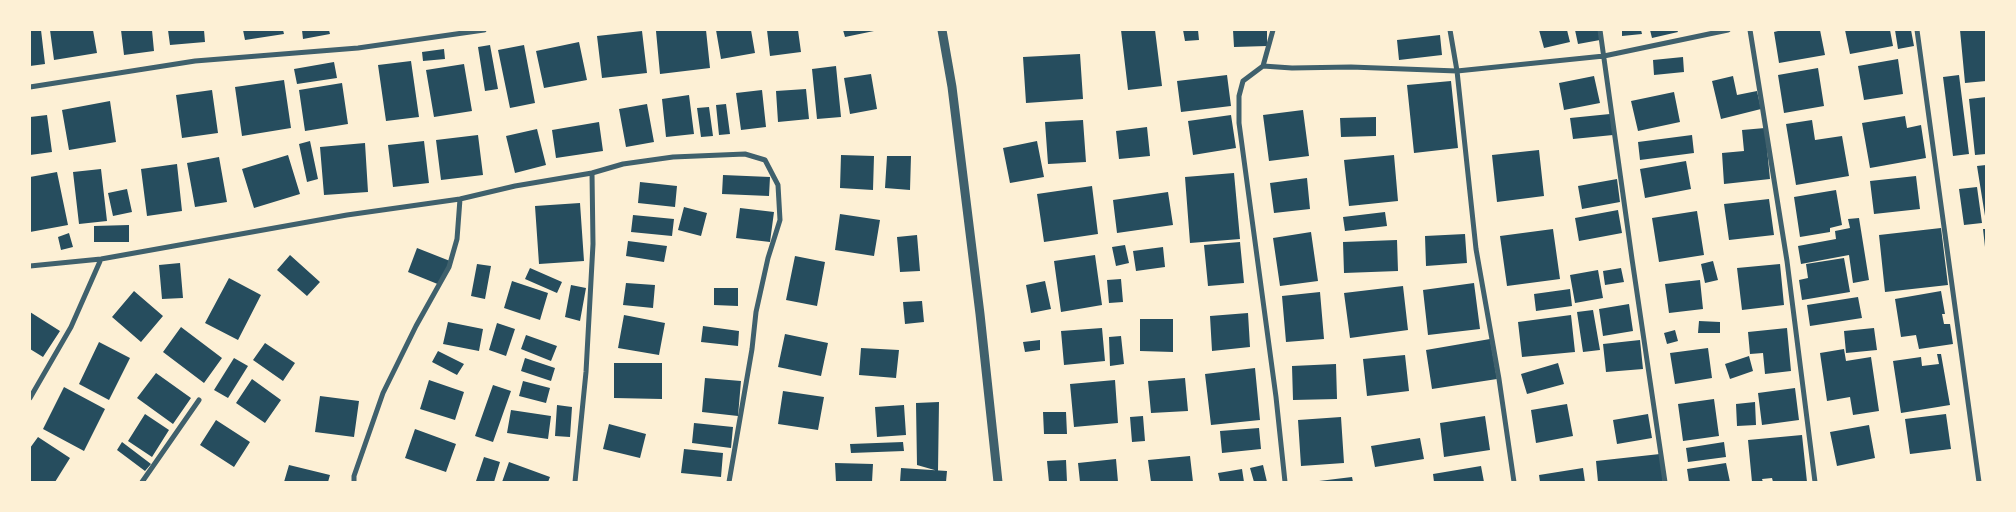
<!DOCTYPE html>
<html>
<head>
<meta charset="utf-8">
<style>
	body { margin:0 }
	#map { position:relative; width:2016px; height:512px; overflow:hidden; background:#fdf0d5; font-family:Figtree,sans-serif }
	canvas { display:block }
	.frame { position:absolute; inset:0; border:31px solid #fdf0d5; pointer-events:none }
</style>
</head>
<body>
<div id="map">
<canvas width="2016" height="512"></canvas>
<div class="frame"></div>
</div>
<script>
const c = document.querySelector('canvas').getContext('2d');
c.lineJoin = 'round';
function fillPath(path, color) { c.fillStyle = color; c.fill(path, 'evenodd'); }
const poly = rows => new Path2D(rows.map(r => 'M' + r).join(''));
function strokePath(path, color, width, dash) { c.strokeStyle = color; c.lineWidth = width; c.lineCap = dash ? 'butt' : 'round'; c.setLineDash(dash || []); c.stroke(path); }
fillPath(poly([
	[30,30,41,30,45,64,30,66],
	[50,30,93,30,97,53,54,60],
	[121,30,152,30,154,51,124,55],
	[168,30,204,30,205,42,170,45],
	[243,30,283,30,284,34,245,40],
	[302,30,329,30,330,34,303,39],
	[706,30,710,68,660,74,656,31],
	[716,30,751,30,755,53,721,59],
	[767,30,798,30,801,52,770,56],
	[843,30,874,30,874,31,845,37],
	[1121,30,1155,30,1162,86,1128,90],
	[1183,30,1198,30,1199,40,1185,41],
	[1233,30,1267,30,1267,46,1234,47],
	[1539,30,1567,30,1570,42,1544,48],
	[1575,30,1598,30,1600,40,1578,44],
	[1622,30,1641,30,1642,34,1622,36],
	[1650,30,1677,30,1678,32,1652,38],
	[1782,30,1820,30,1825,55,1779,63,1774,32],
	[1845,30,1890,30,1893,46,1850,54],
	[1895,30,1911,30,1914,46,1898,49],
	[1960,30,1986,30,1986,81,1965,83],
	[642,31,647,73,602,78,597,36],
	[1440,35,1442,55,1399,60,1397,40],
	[579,42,587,80,544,88,536,51],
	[490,45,498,89,485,91,478,47],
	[524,45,535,103,510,108,498,50],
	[444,49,445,59,423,61,422,52],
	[1080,54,1083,99,1026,103,1023,57],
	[1683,57,1684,72,1654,75,1653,60],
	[1898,59,1903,94,1864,100,1858,66],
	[411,61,419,117,386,121,378,65],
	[334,62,337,78,297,84,294,69],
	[464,64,472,111,434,117,426,70],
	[836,66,841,117,817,119,812,69],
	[1818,68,1824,106,1784,113,1778,75],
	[871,74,877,109,850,114,844,78],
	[1227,75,1231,106,1181,112,1177,81],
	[1959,75,1969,154,1953,156,1943,77],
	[1594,76,1600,103,1564,110,1559,83],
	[1733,76,1737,95,1757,91,1761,109,1721,119,1712,81],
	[284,80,291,128,242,136,235,87],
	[1451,81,1458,148,1414,153,1407,85],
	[342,83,348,124,305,131,299,90],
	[806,89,809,119,778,122,776,91],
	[212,90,218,133,182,138,176,95],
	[762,90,766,127,741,130,736,93],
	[1674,92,1680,122,1638,131,1631,101],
	[689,95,694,134,666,137,662,99],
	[1986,97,1986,154,1975,155,1969,99],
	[110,101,116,142,69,150,62,110],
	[647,104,654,142,626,147,619,109],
	[726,104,730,134,719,135,716,105],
	[709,107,713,136,701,137,697,108],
	[1303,110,1309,156,1269,161,1263,115],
	[1610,114,1613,135,1573,139,1570,118],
	[47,115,52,152,30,155,30,117],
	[1231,115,1236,148,1193,155,1188,121],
	[1905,116,1907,128,1921,125,1926,158,1870,168,1862,123],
	[1376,117,1376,136,1341,137,1340,118],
	[1083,120,1086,162,1048,164,1045,122],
	[1812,120,1815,140,1842,136,1849,176,1796,185,1786,124],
	[599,122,603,151,556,158,552,130],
	[1147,127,1150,156,1119,159,1116,131],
	[1765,128,1770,179,1724,184,1722,153,1744,151,1742,130],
	[537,129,546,165,515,173,506,136],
	[478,135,483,175,441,180,436,140],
	[1692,135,1694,153,1640,160,1638,142],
	[310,141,318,179,307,182,299,144],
	[424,141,429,183,393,187,388,145],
	[1037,141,1044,177,1010,183,1003,148],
	[365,143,368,192,324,195,320,147],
	[1539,150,1544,196,1497,202,1492,155],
	[288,155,300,194,254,208,242,169],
	[841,155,874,156,873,190,840,188],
	[1394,155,1398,201,1349,206,1344,160],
	[887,156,911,156,910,190,885,188],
	[219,157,227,202,195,207,187,163],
	[1686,161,1691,189,1645,198,1640,169],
	[177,164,182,211,147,216,141,169],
	[1986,165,1986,216,1985,216,1977,166],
	[101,169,107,221,79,224,73,172],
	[57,172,68,225,30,232,30,177],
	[1234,173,1240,239,1190,243,1185,177],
	[723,175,770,177,769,196,722,194],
	[1916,176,1920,209,1874,214,1870,181],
	[1307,178,1310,209,1274,213,1270,183],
	[1617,179,1620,202,1582,209,1578,186],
	[640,182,677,186,675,207,638,203],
	[1092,186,1098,234,1044,242,1037,194],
	[1977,187,1982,223,1964,225,1959,189],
	[127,189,132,212,113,216,108,193],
	[1836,190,1842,225,1830,228,1830,232,1800,237,1794,197],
	[1168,192,1173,225,1117,233,1113,200],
	[1769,199,1774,235,1729,240,1724,204],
	[580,203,584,261,539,264,535,206],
	[684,207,707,213,701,236,678,230],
	[740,208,774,212,770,242,736,238],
	[1618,210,1622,233,1579,241,1575,218],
	[1697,211,1704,255,1659,262,1652,218],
	[1385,212,1387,226,1345,231,1343,217],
	[840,214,880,220,874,256,835,250],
	[633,215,674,219,672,236,631,232],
	[1859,218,1869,280,1853,283,1849,255,1801,264,1798,246,1836,239,1835,231,1850,228,1848,219],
	[129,225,129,242,94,242,94,226],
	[1941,228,1948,285,1885,292,1879,235],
	[1553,229,1560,279,1507,286,1500,236],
	[1983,229,1986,229,1986,247,1985,247],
	[1311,232,1318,281,1280,286,1273,238],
	[69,233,73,247,61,250,58,237],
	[1465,234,1467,263,1426,266,1425,236],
	[917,235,920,271,900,272,897,237],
	[1397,240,1398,271,1344,273,1343,242],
	[628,241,667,246,664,262,626,256],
	[1240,242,1244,283,1208,286,1204,245],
	[1125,245,1129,263,1116,266,1112,247],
	[1163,247,1165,267,1136,271,1133,251],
	[417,248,450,261,440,285,408,272],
	[290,255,320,282,307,296,277,270],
	[1095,255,1102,305,1061,312,1054,261],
	[795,256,825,262,817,306,786,300],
	[1844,258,1850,292,1802,300,1799,280,1808,278,1806,264],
	[1713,261,1718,280,1705,283,1701,264],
	[180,263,183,298,162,299,159,265],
	[477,264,491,266,485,299,471,296],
	[1780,264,1784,305,1742,310,1737,268],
	[530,268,562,282,557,293,525,279],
	[1621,268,1624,282,1605,285,1603,271],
	[1598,270,1603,298,1575,303,1570,275],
	[229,278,261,295,238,340,205,323],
	[1121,279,1123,302,1109,303,1107,280],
	[1700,280,1703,309,1669,313,1665,284],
	[512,281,548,293,540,320,504,308],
	[1045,281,1051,309,1031,313,1026,285],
	[626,283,655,285,653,308,623,305],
	[1474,283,1480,329,1428,335,1423,290],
	[571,285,586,288,580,321,565,317],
	[1403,286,1408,330,1350,338,1344,293],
	[714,288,738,288,738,306,714,305],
	[1570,289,1572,306,1536,311,1534,294],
	[134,291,163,316,141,342,112,317],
	[1941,291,1945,314,1942,314,1944,324,1950,324,1953,344,1919,349,1916,335,1901,337,1895,299],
	[1320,292,1324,339,1286,342,1282,296],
	[1858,297,1862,318,1810,326,1807,305],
	[922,301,924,322,905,324,903,302],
	[1629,304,1633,331,1603,336,1599,309],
	[1593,310,1600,350,1583,352,1577,312],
	[30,312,60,331,43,357,30,349],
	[1248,313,1250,347,1212,351,1210,316],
	[624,315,665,323,659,355,618,348],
	[1571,315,1575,352,1522,357,1518,322],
	[1140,319,1173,319,1173,352,1140,351],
	[1699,321,1720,322,1720,333,1698,333],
	[448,322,483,329,479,351,443,344],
	[497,323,515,329,506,356,489,350],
	[703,326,739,331,738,346,701,342],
	[181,327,222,358,204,383,163,352],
	[1102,328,1105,361,1064,365,1061,331],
	[1787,328,1791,371,1765,374,1763,353,1750,354,1748,332],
	[1874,328,1877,350,1846,353,1844,331],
	[1675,330,1678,341,1667,344,1664,333],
	[785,334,828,343,821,376,778,367],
	[526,335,557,346,551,361,521,349],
	[1121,336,1124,364,1110,366,1109,337],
	[1490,339,1497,379,1432,389,1426,350],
	[1040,340,1040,350,1025,352,1023,342],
	[1640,340,1643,369,1606,372,1603,344],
	[99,342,130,358,109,400,79,384],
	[265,343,295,363,283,381,253,360],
	[861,348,899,350,896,378,859,375],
	[1708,348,1712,378,1675,384,1670,353],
	[1844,349,1846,361,1871,357,1879,411,1853,415,1850,397,1827,401,1820,353],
	[438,351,464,364,457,375,432,362],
	[1937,354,1941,354,1950,405,1901,413,1893,361,1921,357,1922,366,1939,364],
	[1405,355,1409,391,1367,396,1363,359],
	[1749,356,1753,371,1730,379,1725,364],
	[234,358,248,366,228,398,214,390],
	[525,358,555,368,551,381,521,371],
	[614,363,662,363,662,399,614,398],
	[1558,363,1564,384,1527,394,1521,374],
	[1336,364,1337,399,1293,400,1292,366],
	[1255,368,1260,420,1211,425,1205,374],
	[156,373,191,398,173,424,137,398],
	[705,378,741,381,738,416,702,412],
	[1185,378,1188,411,1151,413,1148,381],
	[252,379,281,400,265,423,236,403],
	[429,380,464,392,455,420,420,409],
	[1115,380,1118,423,1074,427,1070,384],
	[523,381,550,388,546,403,519,396],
	[493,385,511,391,493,442,475,436],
	[64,387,105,409,84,451,43,429],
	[1795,388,1799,420,1762,425,1758,393],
	[783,391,824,397,818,430,778,424],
	[320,396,359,401,354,437,315,432],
	[1714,399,1719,436,1683,441,1678,404],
	[939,402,938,471,917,465,916,403],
	[1755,402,1756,425,1737,426,1736,404],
	[1567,404,1573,436,1536,443,1531,410],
	[557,405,572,407,570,437,555,436],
	[904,405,906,435,877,437,875,407],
	[511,410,551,416,548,439,507,433],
	[1043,412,1066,412,1067,434,1044,434],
	[145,414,169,430,152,457,128,441],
	[1648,414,1652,438,1617,444,1613,420],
	[1946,414,1951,449,1910,454,1905,419],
	[1143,416,1145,441,1132,442,1130,417],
	[1485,416,1490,450,1444,457,1440,423],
	[1341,417,1344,463,1301,466,1298,420],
	[216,420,250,442,234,467,200,445],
	[694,423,733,427,731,448,692,443],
	[609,424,646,434,640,458,603,449],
	[1869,425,1875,458,1837,466,1830,432],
	[1259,428,1261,449,1222,453,1220,431],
	[415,429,456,444,446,472,405,458],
	[1802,435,1807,482,1773,482,1772,478,1762,479,1763,482,1752,482,1748,440],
	[38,437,70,458,55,482,30,482,30,448],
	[1420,438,1424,459,1375,467,1371,446],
	[122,442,151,464,145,471,117,450],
	[903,442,904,451,851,453,850,444],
	[1724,442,1726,457,1688,462,1686,448],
	[684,449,723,453,721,477,681,473],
	[1660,454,1663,482,1598,482,1596,461],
	[1190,456,1193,482,1151,482,1148,460],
	[484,457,500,462,494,482,476,481],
	[1116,459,1118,482,1080,482,1078,463],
	[1066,460,1067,482,1049,482,1047,461],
	[509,462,550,477,548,482,502,482],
	[835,463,873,464,872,482,836,482],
	[1726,463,1730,482,1689,482,1687,469],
	[289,465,330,475,328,482,284,482],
	[1263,465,1267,482,1254,482,1250,468],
	[1481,466,1484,482,1434,482,1433,474],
	[901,468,947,471,946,482,900,482],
	[1583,468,1585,482,1540,482,1539,475],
	[1242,469,1244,482,1220,482,1218,473],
	[1352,477,1353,482,1319,482,1319,481]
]), '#264d5e');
strokePath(poly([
	[1273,30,1263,66,1243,81,1239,96,1239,123,1276,397,1285,482],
	[1450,30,1457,71,1476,249,1499,379,1514,482],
	[1600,30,1632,259,1665,482],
	[1750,30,1787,261,1815,482],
	[1917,30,1979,482],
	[1263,66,1292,68,1351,67,1457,71,1604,56,1728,30],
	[30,87,195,61,358,48,484,30],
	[30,266,101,259,347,215,460,199,515,186,592,173,623,164,673,157,745,154,765,160,778,185,780,220,768,258,756,312,752,349,729,482],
	[30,398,71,327,101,259],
	[142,482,199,400],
	[354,482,354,476,383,393,416,326,449,267,457,239,460,199],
	[575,482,586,372,593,244,592,173]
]), '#3f606c', 5);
strokePath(poly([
	[942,30,952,87,980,314,998,482]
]), '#3f606c', 9);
</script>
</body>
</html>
